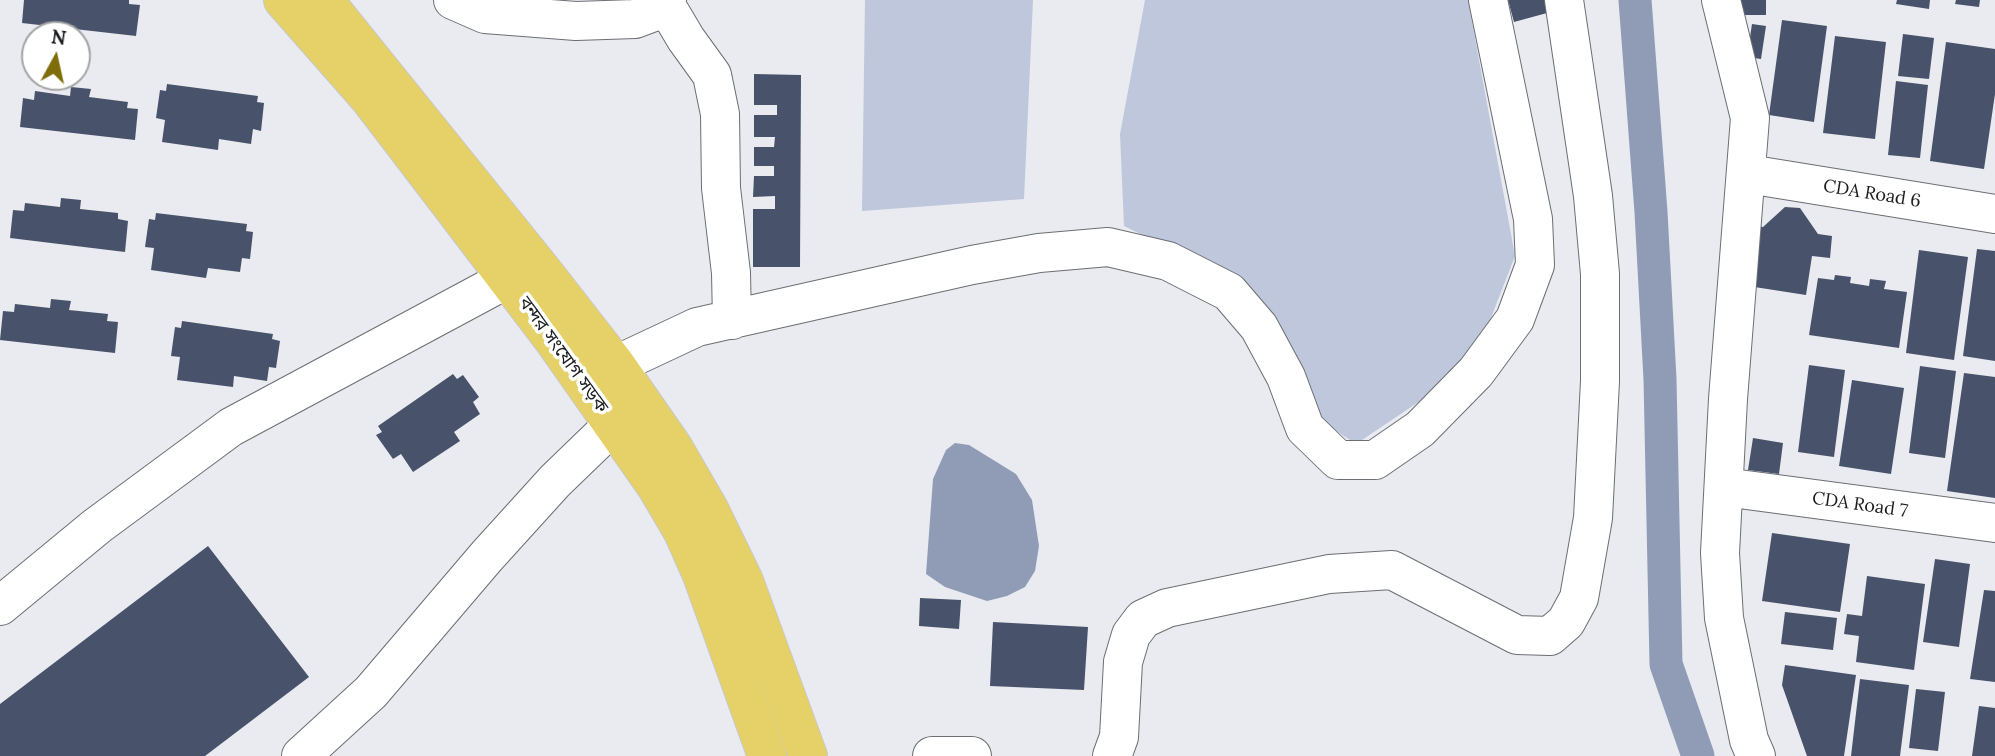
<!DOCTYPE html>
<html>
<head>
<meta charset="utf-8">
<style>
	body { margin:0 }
	#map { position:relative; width:1995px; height:756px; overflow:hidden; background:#e9ebf1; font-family:Lora,serif }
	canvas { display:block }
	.north { position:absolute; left:21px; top:21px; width:70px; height:70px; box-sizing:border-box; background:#fff; border:2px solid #a3a4a5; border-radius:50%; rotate:8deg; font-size:19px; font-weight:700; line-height:28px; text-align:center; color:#1a1b1d }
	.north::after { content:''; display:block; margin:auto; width:24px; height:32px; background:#7e6d09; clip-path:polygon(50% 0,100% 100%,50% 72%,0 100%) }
</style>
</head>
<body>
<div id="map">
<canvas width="1995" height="756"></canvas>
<div class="north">N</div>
</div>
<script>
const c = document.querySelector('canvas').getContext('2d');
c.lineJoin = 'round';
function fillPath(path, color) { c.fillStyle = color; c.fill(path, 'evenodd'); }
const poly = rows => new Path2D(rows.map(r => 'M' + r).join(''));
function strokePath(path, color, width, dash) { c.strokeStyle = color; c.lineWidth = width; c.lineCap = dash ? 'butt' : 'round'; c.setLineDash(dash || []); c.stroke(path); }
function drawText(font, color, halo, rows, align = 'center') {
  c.font = font + ' Lora,"Noto Sans Bengali",serif'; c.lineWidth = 7; c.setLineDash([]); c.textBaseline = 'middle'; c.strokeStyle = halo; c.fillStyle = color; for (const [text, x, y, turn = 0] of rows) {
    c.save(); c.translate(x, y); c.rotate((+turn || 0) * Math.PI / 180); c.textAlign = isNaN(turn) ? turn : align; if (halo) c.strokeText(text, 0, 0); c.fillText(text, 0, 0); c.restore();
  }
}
fillPath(poly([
	[865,0,1033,0,1024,199,862,211],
	[1145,0,1468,0,1515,256,1482,341,1420,401,1356,444,1317,418,1188,257,1124,226,1120,134]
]), '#bec7db');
fillPath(poly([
	[955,443,969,445,1016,474,1032,500,1039,546,1035,571,1025,587,1007,596,987,601,945,587,926,574,933,479,946,450]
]), '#909cb6');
strokePath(poly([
	[1635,0,1651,212,1660,379,1666,664,1698,756]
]), '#909cb6', 33);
fillPath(poly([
	[24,0,129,0,129,4,140,5,136,36,22,23],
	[1508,0,1555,0,1558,10,1514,22],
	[1736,0,1766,0,1766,15,1736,15],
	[1897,0,1930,0,1929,9,1896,4],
	[1956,0,1980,0,1979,7,1955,4],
	[1782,20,1827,26,1814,122,1769,115],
	[1752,24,1766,26,1761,59,1747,57],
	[1903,34,1934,38,1929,79,1898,76],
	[1835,36,1886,42,1875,139,1823,133],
	[1946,42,1995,49,1995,94,1984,169,1930,161],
	[754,74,801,75,800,267,753,267,753,209,775,209,775,196,753,197,754,176,774,176,774,166,754,166,754,147,774,147,775,137,754,137,754,115,777,115,777,105,754,105],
	[1896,81,1928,85,1920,158,1888,155],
	[167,84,258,96,257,102,264,103,261,131,253,129,251,144,219,139,218,150,162,142,165,120,156,118,160,90,166,91],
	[71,87,91,89,89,97,128,102,127,108,138,109,135,140,20,127,23,98,34,100,35,91,70,96],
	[61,198,81,200,80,209,118,213,118,219,128,221,125,252,10,238,13,210,24,211,25,203,60,207],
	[1785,207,1800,208,1818,234,1832,236,1830,258,1812,256,1806,295,1748,286,1748,224,1763,227],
	[156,213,247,224,246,231,253,232,250,259,242,258,240,272,208,268,206,278,151,270,154,248,145,247,149,219,155,220],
	[1977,249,1995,251,1995,361,1963,356],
	[1919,250,1968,257,1954,360,1906,353],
	[1835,275,1851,277,1850,283,1869,286,1870,279,1886,281,1884,289,1907,292,1899,348,1809,335,1818,278,1834,280],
	[51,299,71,301,69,310,108,314,107,321,118,322,115,353,0,340,3,311,14,312,15,304,50,308],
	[182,321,273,334,272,339,280,341,276,368,269,367,267,381,234,376,233,387,177,380,180,357,171,356,175,327,181,328],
	[1809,365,1845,370,1834,457,1798,452],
	[1920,366,1956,371,1945,458,1909,453],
	[1964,373,1995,377,1995,498,1947,491],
	[453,374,457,379,463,375,479,397,473,402,480,414,454,432,460,441,413,472,401,454,393,459,376,435,382,432,378,426],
	[1852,380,1904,388,1891,474,1839,466],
	[1753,438,1783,443,1779,474,1748,470],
	[1772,533,1850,544,1840,612,1762,601],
	[208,546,309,677,205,756,0,756,0,704],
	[1935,559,1970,564,1959,647,1923,642],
	[1867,576,1925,584,1914,670,1856,662,1859,636,1844,634,1847,614,1862,616],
	[1984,590,1995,591,1995,682,1970,679],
	[920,598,961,600,959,629,919,626],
	[1785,612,1837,618,1833,650,1781,644],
	[993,622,1088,627,1084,690,990,686],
	[1785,665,1856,675,1844,756,1807,756,1782,685],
	[1860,679,1909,685,1900,756,1851,756],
	[1916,689,1945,692,1938,751,1909,748],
	[1979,706,1995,708,1995,756,1972,756]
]), '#48526a');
const minor = poly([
	[453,0,485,14,576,21,635,19,667,7],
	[667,0,667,7,686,39,712,75,720,114,721,188,731,273,732,320],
	[1721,0,1750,118,1728,399,1720,553,1724,618,1749,740,1756,756],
	[1748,174,1995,214],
	[616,365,697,327,972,265,1039,253,1108,247,1168,261,1229,292,1259,327,1286,377,1305,428,1338,460,1375,460,1420,429,1476,372,1515,319,1535,265,1533,219,1488,0],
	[1724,487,1995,523],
	[0,606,97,526,231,427,507,279],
	[301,756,371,692,487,556,555,481,614,424],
	[932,756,972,756],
	[1112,756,1119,737,1123,662,1131,635,1143,619,1167,608,1329,574,1392,570,1517,635,1550,636,1566,622,1579,598,1593,518,1600,381,1600,274,1593,196,1564,0]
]);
const highway = poly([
	[283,0,370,99,454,209,555,342,656,486,683,532,702,575,767,756],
	[324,0,545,274,616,365,673,447,709,509,744,581,808,756]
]);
strokePath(minor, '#6b6e73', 40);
strokePath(highway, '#c8c8c9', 40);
strokePath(minor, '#fff', 38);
strokePath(highway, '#e6d168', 38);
drawText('18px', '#1a1b1d', '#fff', [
	["CDA Road 6",1872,194,9],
	["বন্দর সংযোগ সড়ক",563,355,54],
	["CDA Road 7",1860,505,8]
]);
</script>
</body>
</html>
